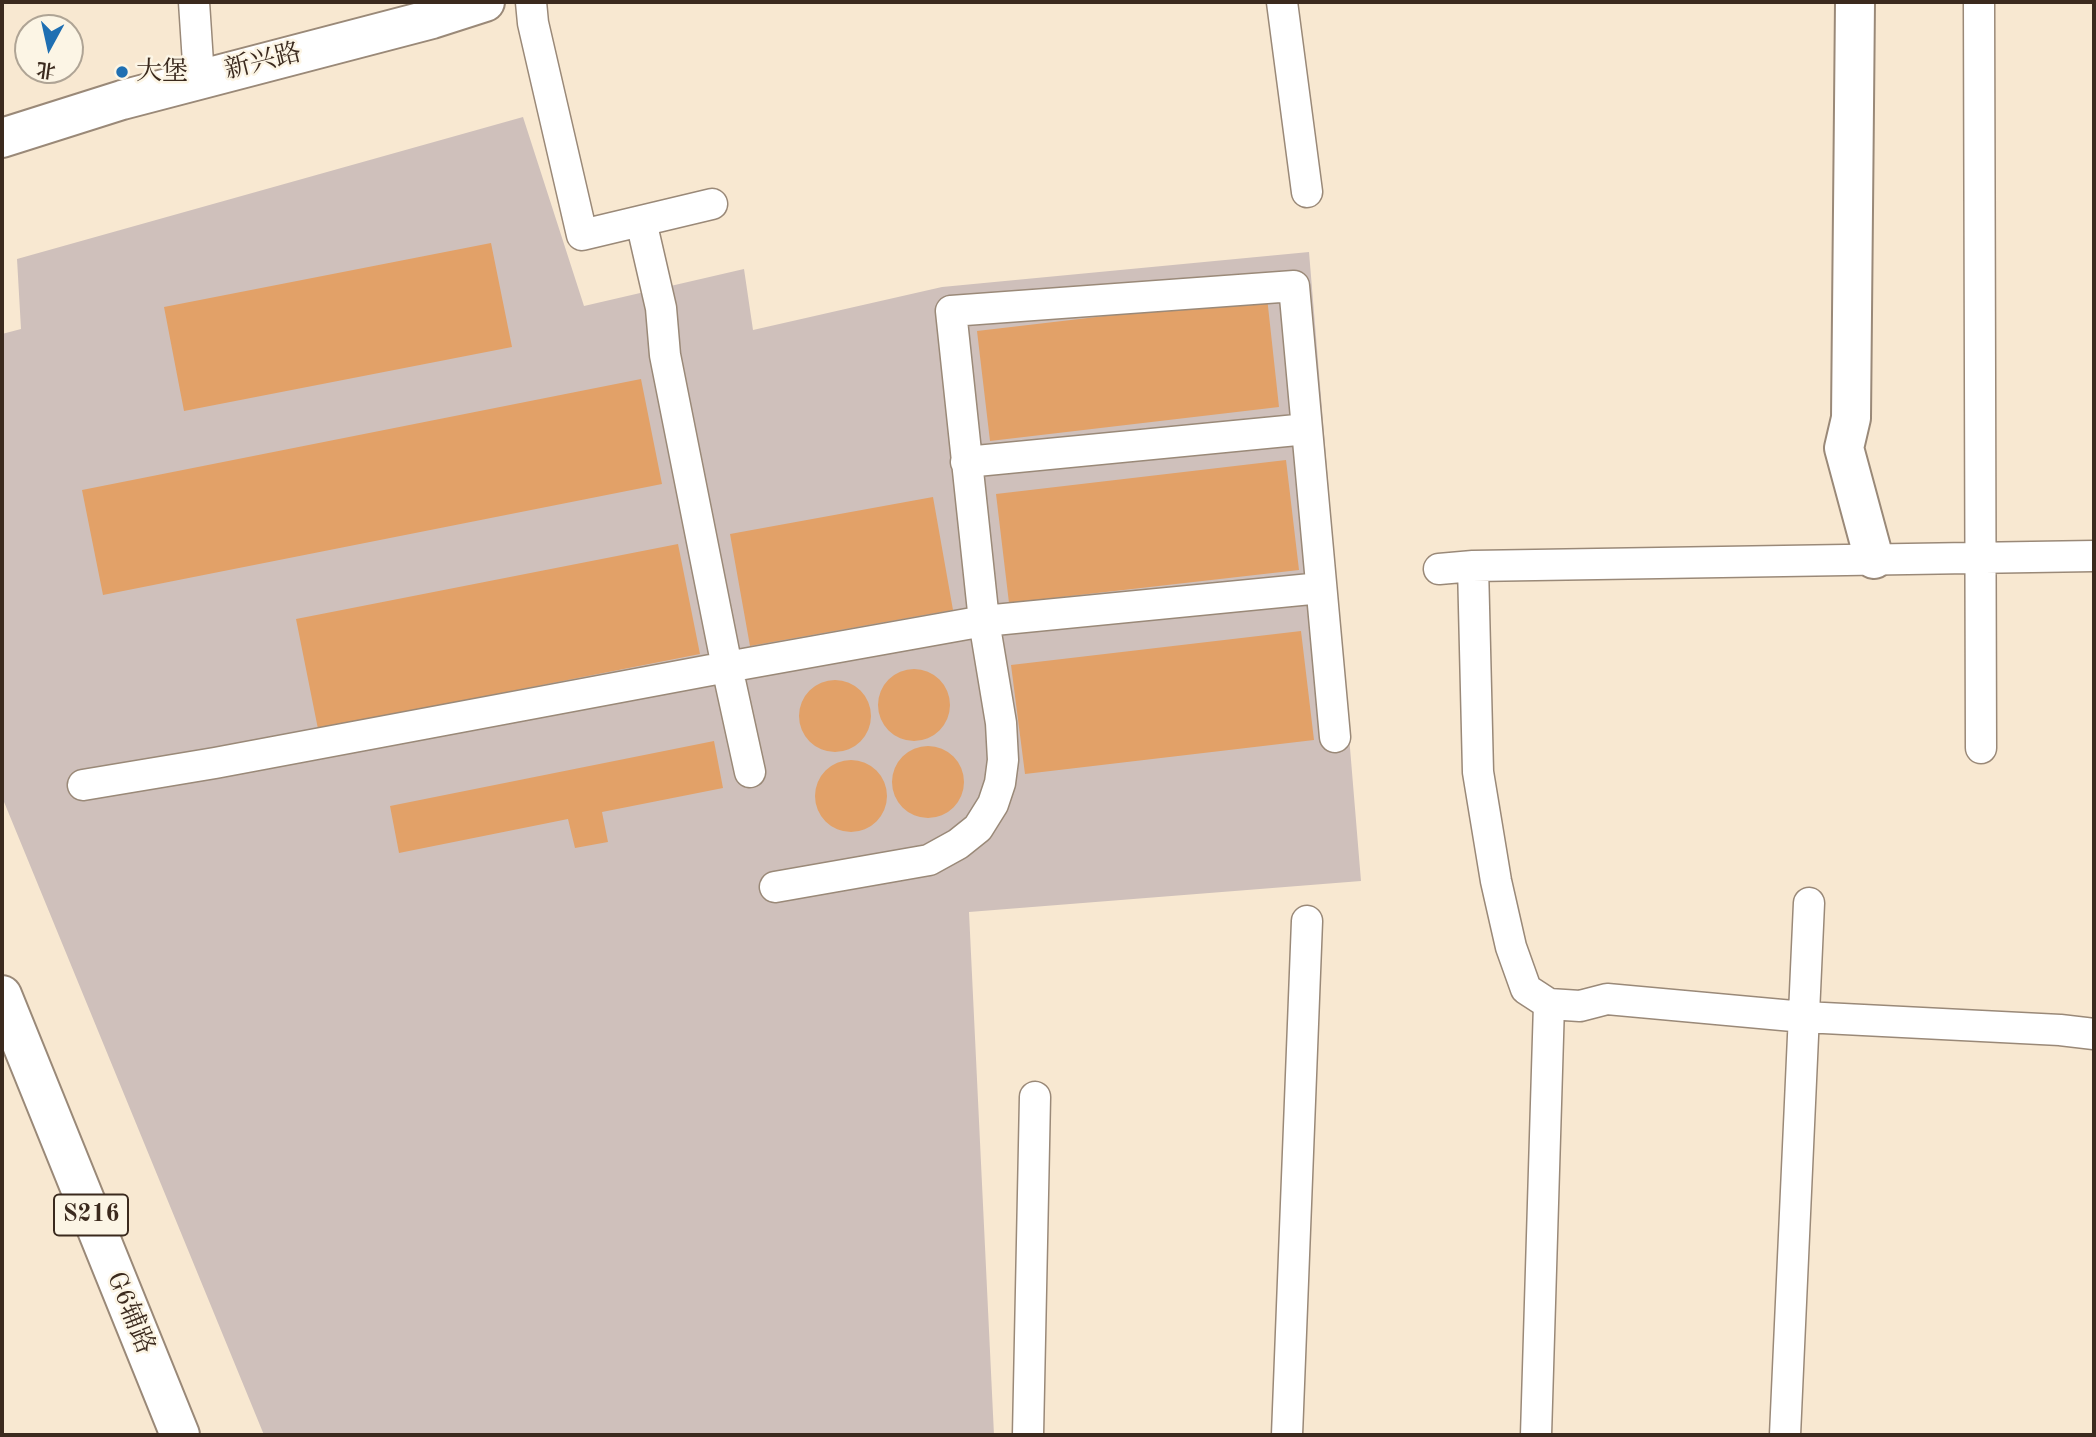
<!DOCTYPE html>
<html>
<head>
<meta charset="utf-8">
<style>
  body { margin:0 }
  #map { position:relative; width:2096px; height:1437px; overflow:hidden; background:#f8e8d1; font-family:"Old Standard TT","Noto Serif SC",serif }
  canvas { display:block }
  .frame { position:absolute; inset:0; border:4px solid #3b2a1e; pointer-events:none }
  .north { position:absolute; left:14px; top:14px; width:70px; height:70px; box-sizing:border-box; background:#fcf5e5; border:2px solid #afa495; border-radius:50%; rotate:188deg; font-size:19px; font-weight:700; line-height:28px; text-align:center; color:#3b2a1e }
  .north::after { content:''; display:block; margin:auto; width:24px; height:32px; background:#1f6fb2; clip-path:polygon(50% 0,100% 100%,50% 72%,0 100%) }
</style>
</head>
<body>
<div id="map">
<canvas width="2096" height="1437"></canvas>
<div class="frame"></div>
<div class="north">北</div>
</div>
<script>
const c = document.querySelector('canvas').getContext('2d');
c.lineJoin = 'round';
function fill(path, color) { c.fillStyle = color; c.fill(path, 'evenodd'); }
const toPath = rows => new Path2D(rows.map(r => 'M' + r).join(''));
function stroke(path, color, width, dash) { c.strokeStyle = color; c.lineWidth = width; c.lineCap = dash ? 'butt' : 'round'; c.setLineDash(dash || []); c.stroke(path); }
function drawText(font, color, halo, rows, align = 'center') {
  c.font = font + ' "Old Standard TT","Noto Serif SC",serif'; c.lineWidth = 5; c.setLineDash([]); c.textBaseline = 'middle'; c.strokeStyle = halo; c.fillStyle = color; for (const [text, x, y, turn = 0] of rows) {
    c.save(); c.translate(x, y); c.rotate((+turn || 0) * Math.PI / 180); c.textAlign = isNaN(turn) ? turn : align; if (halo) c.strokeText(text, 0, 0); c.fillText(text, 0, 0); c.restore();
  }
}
fill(toPath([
  [523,117,584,306,744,269,753,330,942,287,1309,252,1361,881,969,912,994,1435,264,1435,2,797,2,334,21,329,17,259]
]), '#cfc0bb');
fill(toPath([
  [491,243,512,347,184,411,164,307],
  [1267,297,1279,407,990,441,977,331],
  [641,379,662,484,103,595,82,490],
  [1286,460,1299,570,1009,603,996,494],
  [933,497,953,610,750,646,730,534],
  [678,544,700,654,318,729,296,619],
  [1301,631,1314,740,1025,774,1011,665],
  '878 705a36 36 0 1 1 72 0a36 36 0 1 1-72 0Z',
  '799 716a36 36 0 1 1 72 0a36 36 0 1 1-72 0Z',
  [714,741,723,788,602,812,608,842,575,848,568,819,399,853,390,806],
  '892 782a36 36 0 1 1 72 0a36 36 0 1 1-72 0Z',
  '815 796a36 36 0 1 1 72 0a36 36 0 1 1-72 0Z'
]), '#e2a168');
const street = toPath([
  [194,2,199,78],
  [531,2,533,23,582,235,712,204],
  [1282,2,1307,192],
  [1979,2,1981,748],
  [641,221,661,308,665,355,727,667,750,772],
  [966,462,1307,429],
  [1473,566,1478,772,1496,881,1511,947,1526,989,1549,1004,1536,1435],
  [1439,569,1473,566,2094,556],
  [83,785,215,763,727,667,984,621,1321,588],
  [775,887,929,860,958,844,978,828,993,804,1000,783,1003,760,1001,723,984,621,951,311,1294,286,1335,737],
  [1549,1004,1580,1006,1607,999,1804,1017,2060,1030,2094,1034],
  [1028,1435,1035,1097],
  [1287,1435,1307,921],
  [1785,1435,1809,903]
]);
const secondary = toPath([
  [1855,2,1851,418,1844,448,1874,559],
  [2,138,122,100,432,19,485,2]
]);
const primary = toPath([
  [2,995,180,1435]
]);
stroke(street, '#9a8978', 33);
stroke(secondary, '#9a8978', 42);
stroke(primary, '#9a8978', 42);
stroke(street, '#fff', 30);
stroke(secondary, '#fff', 38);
stroke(primary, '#fff', 38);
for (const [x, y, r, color] of [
  [122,72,7,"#1f6fb2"]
]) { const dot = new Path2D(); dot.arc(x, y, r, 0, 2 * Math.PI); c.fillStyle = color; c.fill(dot); stroke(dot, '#fcf5e5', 2.5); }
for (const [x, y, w] of [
  [91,1215,74]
]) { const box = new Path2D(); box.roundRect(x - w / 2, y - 20.5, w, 41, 5); c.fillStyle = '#fcf5e5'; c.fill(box); stroke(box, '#3b2a1e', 2); }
drawText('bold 24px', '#3b2a1e', null, [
  ["S216",91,1215]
]);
drawText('26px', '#3b2a1e', '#fcf5e5', [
  ["新兴路",263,62,-14],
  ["G6辅路",130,1313,68]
]);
drawText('26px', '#3b2a1e', '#fcf5e5', [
  ["大堡",136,72]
], 'left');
</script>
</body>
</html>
